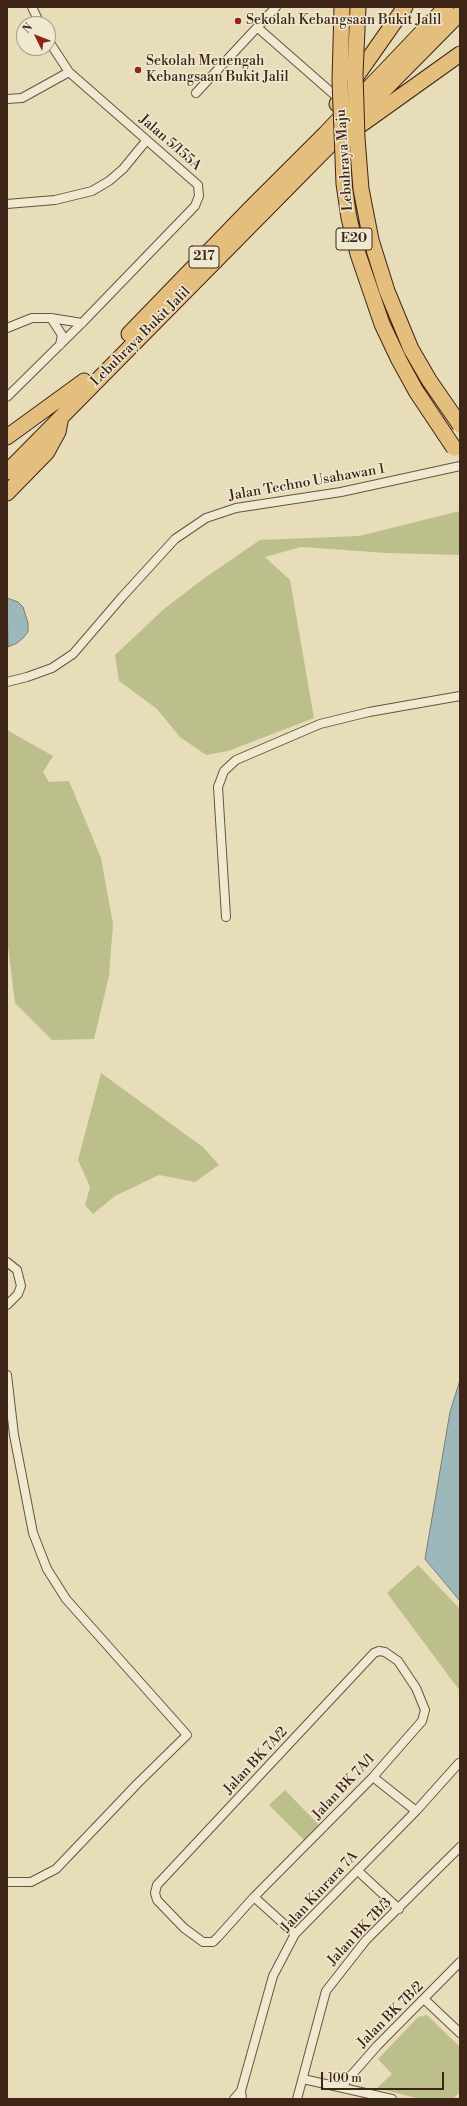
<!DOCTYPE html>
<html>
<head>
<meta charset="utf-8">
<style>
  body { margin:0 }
  #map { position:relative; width:467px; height:2106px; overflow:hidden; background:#e8ddb9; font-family:"Libre Bodoni",serif }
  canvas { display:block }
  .frame { position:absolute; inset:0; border:8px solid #3f2418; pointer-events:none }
  .north { position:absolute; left:16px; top:16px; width:40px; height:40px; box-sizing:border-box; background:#f0e9d2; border:1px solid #a99a88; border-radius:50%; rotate:313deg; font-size:11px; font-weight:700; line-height:16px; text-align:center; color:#3f2418 }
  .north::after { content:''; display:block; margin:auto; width:14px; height:18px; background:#8f2418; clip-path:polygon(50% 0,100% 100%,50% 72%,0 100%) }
  .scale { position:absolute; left:321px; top:2072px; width:123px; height:18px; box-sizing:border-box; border:2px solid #3f2418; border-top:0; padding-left:5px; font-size:12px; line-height:14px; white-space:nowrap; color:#3f2418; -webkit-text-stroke:3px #f0e9d2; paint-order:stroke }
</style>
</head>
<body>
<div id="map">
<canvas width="467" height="2106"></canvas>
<div class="frame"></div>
<div class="north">N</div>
<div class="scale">100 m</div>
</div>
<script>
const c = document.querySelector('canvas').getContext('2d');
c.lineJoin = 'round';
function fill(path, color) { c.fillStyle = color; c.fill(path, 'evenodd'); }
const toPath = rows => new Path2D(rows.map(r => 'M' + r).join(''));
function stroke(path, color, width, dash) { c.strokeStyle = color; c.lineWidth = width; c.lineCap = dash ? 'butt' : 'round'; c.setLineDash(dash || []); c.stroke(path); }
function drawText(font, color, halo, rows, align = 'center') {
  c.font = font + ' "Libre Bodoni",serif'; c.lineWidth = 3; c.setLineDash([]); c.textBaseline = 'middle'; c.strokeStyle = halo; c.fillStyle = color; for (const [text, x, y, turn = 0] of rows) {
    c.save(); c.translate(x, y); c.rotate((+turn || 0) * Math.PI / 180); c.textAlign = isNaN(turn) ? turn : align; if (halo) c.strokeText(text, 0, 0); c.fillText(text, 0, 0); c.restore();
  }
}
fill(toPath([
  [460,511,460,555,387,553,301,547,265,557,290,580,314,718,228,751,206,755,180,737,157,709,119,681,115,655,164,609,203,579,260,540,359,536],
  [7,730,53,756,43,772,49,782,69,781,101,858,113,924,109,976,94,1039,52,1040,15,1003,7,938],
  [101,1073,203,1147,219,1165,195,1182,159,1175,115,1196,93,1214,85,1205,90,1187,78,1160],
  [418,1565,460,1609,460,1691,387,1593],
  [285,1790,321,1827,306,1842,269,1805],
  [427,2015,460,2047,460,2092,453,2099,420,2099,377,2088,392,2074,378,2059,418,2017]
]), '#bcbf8b');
const water = toPath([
  [7,598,18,602,23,607,28,623,28,632,23,638,17,643,8,647,7,598],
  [460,1380,460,1601,425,1559,450,1412,460,1380]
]);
fill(water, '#9db8bb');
stroke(water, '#777d7a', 1);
const street = toPath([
  [32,7,40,24],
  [258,28,339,99],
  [196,93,276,7],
  [7,99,22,98,69,72],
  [7,204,55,200,92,191,109,181,123,169,146,141],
  [51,318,62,335,60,345],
  [7,328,32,318,51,318,82,323],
  [7,397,82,323,195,206,199,196,198,185,69,72,48,40],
  [7,682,27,677,52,668,73,654,122,597,175,539,206,518,236,508,341,492,460,466],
  [226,917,218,787,224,771,236,760,320,724,369,712,460,696],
  [7,1262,17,1270,21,1286,18,1294,7,1305],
  [7,1375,14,1435,33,1533,47,1569,66,1599,187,1735,138,1783,56,1869,31,1882,7,1882],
  [379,1651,385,1652,398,1661,416,1688,425,1710,422,1721,373,1777,254,1897,218,1937,213,1942,203,1942,184,1928,157,1900,155,1893,157,1885,374,1653,379,1651],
  [373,1777,416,1811],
  [358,1871,399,1909],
  [254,1897,295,1934],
  [424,1999,460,2033],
  [303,2079,392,2099],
  [341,2087,377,2046,460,1962],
  [234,2099,241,2091],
  [242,2099,241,2091,273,1976,295,1934,416,1811,459,1763],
  [297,2099,326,1991,366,1940,460,1847]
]);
const highway = toPath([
  [337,104,405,7],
  [362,124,460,54],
  [129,334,249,210,325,134,446,7],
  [7,437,84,381],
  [7,472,460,13],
  [7,493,47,452,58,432,60,422]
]);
stroke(street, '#695240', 10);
stroke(highway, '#3f2418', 17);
stroke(street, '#f0e9d2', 8);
stroke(highway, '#e4be7c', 15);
const highwayBridge = toPath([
  [342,7,340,81,344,184,349,218,358,254,382,324,399,360,416,391,454,448],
  [358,7,355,74,357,138,361,189,371,240,387,291,411,349,429,380,460,425]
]);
stroke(highwayBridge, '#3f2418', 17, []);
stroke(highwayBridge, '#e4be7c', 15);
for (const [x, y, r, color] of [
  [238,21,4,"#8f2418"],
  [138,70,4,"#8f2418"]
]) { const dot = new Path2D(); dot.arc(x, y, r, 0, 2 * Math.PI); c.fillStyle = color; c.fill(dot); stroke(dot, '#f0e9d2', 1.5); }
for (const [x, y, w] of [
  [354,239,36],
  [204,257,30]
]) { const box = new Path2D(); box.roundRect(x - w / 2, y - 11, w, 22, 3); c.fillStyle = '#f0e9d2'; c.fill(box); stroke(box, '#3f2418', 1); }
drawText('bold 13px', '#3f2418', null, [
  ["E20",354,239],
  ["217",204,257]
]);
drawText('14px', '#3f2418', '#f0e9d2', [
  ["Sekolah Kebangsaan Bukit Jalil",246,21],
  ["Sekolah Menengah",146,62],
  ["Kebangsaan Bukit Jalil",146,78]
], 'left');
drawText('14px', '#3f2418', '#f0e9d2', [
  ["Jalan 5/155A",170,143,41],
  ["Lebuhraya Maju",345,160,-94],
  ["Lebuhraya Bukit Jalil",141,337,-45],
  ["Jalan Techno Usahawan 1",307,483,-10],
  ["Jalan BK 7A/2",256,1761,-47],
  ["Jalan BK 7A/1",344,1787,-47],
  ["Jalan Kinrara 7A",320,1892,-47],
  ["Jalan BK 7B/3",360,1932,-47],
  ["Jalan BK 7B/2",391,2015,-45]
]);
</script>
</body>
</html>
